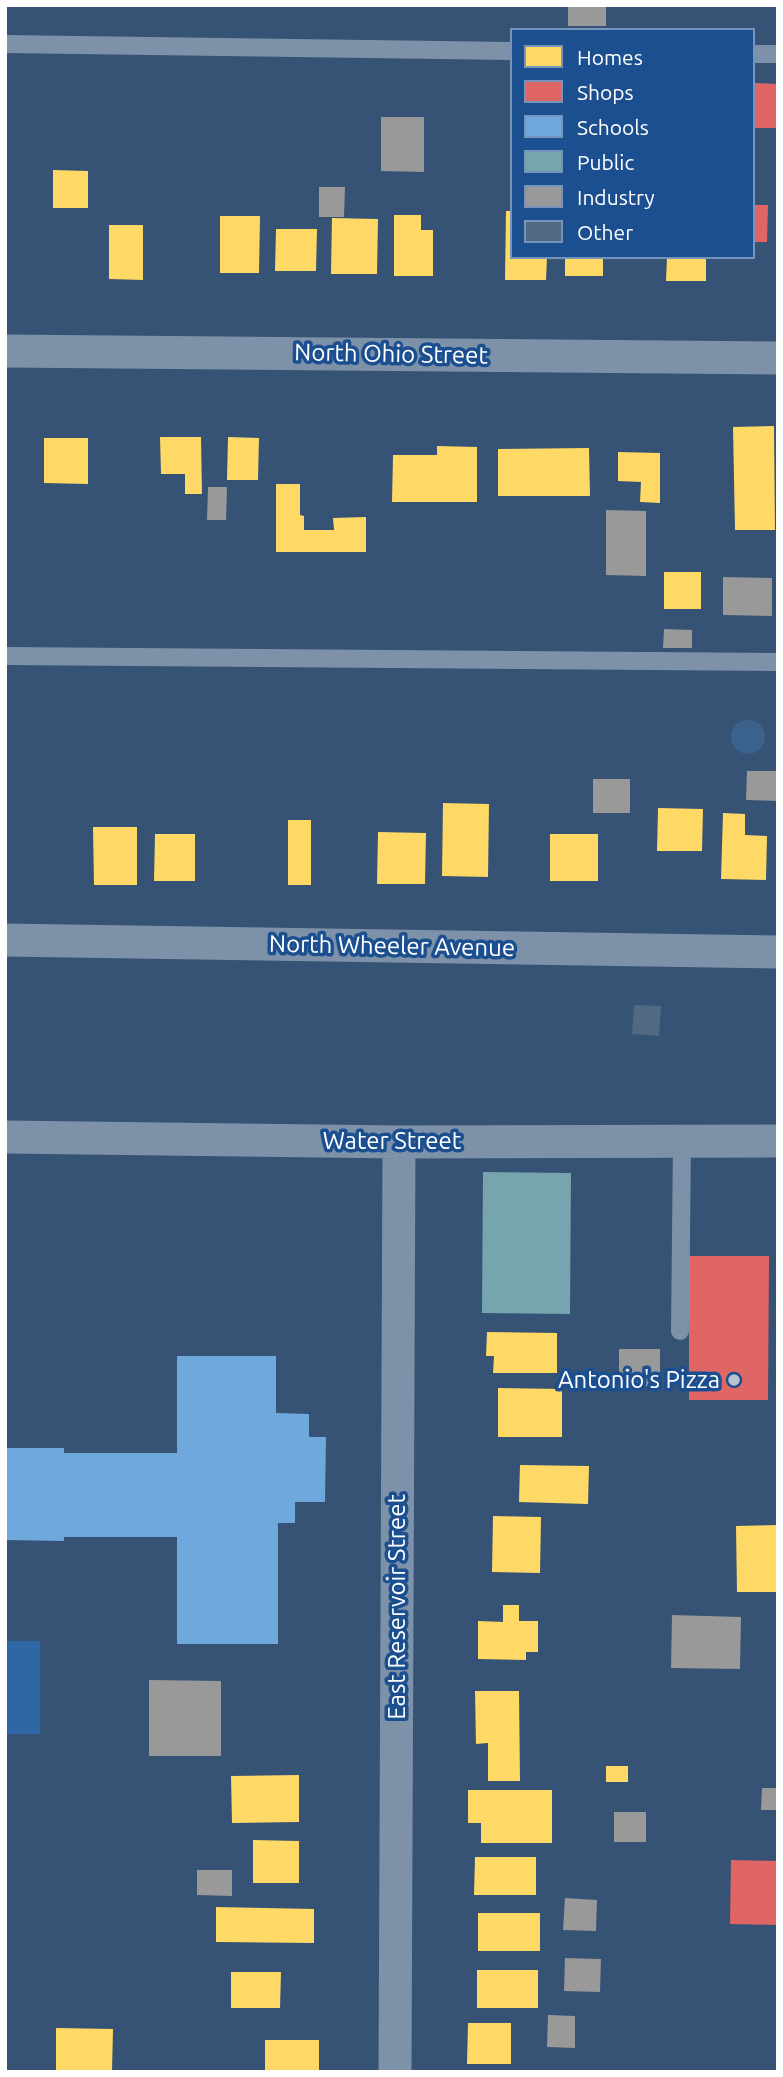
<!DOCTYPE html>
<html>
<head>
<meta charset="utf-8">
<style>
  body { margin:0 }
  #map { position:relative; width:783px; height:2077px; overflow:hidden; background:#365274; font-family:Ubuntu,sans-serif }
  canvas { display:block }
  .frame { position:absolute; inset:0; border:7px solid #fff; pointer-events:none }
  .legend { position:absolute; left:510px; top:28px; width:245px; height:231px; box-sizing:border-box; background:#1b4f8f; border:2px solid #7695bc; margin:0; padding:9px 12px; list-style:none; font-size:21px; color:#fff }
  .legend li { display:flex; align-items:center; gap:14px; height:35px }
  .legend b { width:35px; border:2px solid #7695bc }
</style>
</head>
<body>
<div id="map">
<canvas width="783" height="2077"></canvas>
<div class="frame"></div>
<ul class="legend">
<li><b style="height:19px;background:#ffd966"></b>Homes</li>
<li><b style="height:19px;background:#e06666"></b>Shops</li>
<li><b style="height:19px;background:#6fa8dc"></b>Schools</li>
<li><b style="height:19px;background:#76a5af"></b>Public</li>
<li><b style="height:19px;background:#999"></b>Industry</li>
<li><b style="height:19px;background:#526984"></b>Other</li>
</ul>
</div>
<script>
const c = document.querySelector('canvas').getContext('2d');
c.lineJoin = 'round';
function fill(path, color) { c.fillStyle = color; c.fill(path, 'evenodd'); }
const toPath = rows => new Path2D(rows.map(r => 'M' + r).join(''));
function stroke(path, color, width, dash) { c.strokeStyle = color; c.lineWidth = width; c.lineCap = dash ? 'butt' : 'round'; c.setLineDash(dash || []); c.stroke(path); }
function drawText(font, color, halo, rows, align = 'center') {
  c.font = font + ' Ubuntu,sans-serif'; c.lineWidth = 7; c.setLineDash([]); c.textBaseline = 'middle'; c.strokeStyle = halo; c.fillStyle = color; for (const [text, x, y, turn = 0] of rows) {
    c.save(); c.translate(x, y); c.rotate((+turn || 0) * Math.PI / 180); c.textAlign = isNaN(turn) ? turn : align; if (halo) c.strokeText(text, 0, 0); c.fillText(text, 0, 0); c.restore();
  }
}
fill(toPath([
  [5,1641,40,1641,40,1734,5,1734]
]), '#2f66a5');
fill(toPath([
  '731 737a17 17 0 1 1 34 0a17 17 0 1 1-34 0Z'
]), '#3b618d');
fill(toPath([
  [53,170,88,171,88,208,53,208],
  [506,211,512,211,512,257,547,257,546,280,505,280],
  [394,215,421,215,421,230,433,230,433,276,394,276],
  [220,216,260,216,259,273,220,273],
  [332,218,378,219,377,274,331,274],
  [109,225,143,225,143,280,109,279],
  [276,229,317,229,316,271,275,271],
  [565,257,603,257,603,276,565,276],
  [667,257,706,257,706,281,666,281],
  [774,426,775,530,735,530,733,427],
  [160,437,201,437,202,494,185,494,185,474,161,474],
  [228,437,259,438,258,480,227,480],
  [44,438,88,438,88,484,44,483],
  [437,446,477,447,477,502,392,502,393,455,437,455],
  [589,448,590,496,498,496,498,449],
  [618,452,660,453,660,503,640,502,641,482,618,481],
  [276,484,300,484,300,515,304,516,304,530,334,530,333,518,366,517,366,552,276,552],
  [664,572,701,572,701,609,664,609],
  [443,803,489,804,488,877,442,876],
  [658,808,703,809,702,851,657,851],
  [723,813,745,814,745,835,767,836,766,880,721,879],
  [288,820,311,820,311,885,288,885],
  [93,827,137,827,137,885,94,885],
  [378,832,426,833,425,884,377,884],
  [155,834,195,834,195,881,154,881],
  [550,834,598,834,598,881,550,881],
  [487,1332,557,1333,557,1373,493,1373,494,1356,486,1356],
  [498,1388,562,1389,562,1437,498,1437],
  [520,1465,589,1466,588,1504,519,1502],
  [493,1516,541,1517,540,1573,492,1572],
  [778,1525,778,1592,737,1592,736,1526],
  [503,1605,519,1605,519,1621,538,1621,538,1652,526,1652,526,1660,478,1659,478,1621,503,1622],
  [475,1691,519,1691,520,1781,488,1781,488,1743,476,1744],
  [606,1766,628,1766,628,1782,606,1782],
  [299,1775,299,1822,232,1823,231,1776],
  [468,1790,552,1790,552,1843,481,1843,481,1823,468,1823],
  [253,1840,299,1841,299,1883,253,1883],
  [475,1857,536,1857,536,1895,474,1895],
  [216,1907,314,1909,314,1943,216,1942],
  [478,1913,540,1913,540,1951,478,1951],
  [477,1970,538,1970,538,2008,477,2008],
  [231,1972,281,1972,280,2008,231,2008],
  [468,2023,511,2023,511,2064,467,2064],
  [56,2028,113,2029,112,2072,56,2072],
  [265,2040,319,2040,319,2072,265,2072]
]), '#ffd966');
fill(toPath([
  [753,83,778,84,778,128,753,128],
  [753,205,768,205,767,242,753,242],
  [689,1256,769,1256,768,1400,689,1400],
  [731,1860,778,1861,778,1925,730,1924]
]), '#e06666');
fill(toPath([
  [177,1356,276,1356,276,1413,309,1414,309,1437,326,1437,325,1502,295,1502,295,1523,278,1523,278,1644,177,1644,177,1537,64,1537,64,1541,5,1540,5,1448,64,1448,64,1453,177,1453]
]), '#6fa8dc');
fill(toPath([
  [483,1172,571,1173,570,1314,482,1313]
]), '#76a5af');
fill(toPath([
  [568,5,606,5,606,26,568,26],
  [381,117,424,117,424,172,381,171],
  [319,187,345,187,344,217,319,217],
  [208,487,227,487,226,520,207,520],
  [606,510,646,511,646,576,606,575],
  [723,577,772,578,772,616,723,615],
  [664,629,692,630,692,648,663,648],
  [747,771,778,771,778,801,746,800],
  [593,779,630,779,630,813,593,813],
  [619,1349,660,1349,660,1386,619,1386],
  [672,1615,741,1617,740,1669,671,1668],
  [149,1680,221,1681,221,1756,149,1756],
  [762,1788,778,1788,778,1810,761,1810],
  [614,1812,646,1812,646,1842,614,1842],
  [197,1870,232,1870,232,1896,197,1895],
  [565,1898,597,1900,596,1931,563,1930],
  [565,1958,601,1959,600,1992,564,1991],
  [548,2015,575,2016,575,2048,547,2047]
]), '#999');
fill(toPath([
  [634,1005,661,1006,659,1036,632,1034]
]), '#526984');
stroke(toPath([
  [5,44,512,51],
  [753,54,778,54],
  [5,656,778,662],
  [680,1331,682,1140]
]), '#7d92a8', 18);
stroke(toPath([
  [5,351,778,358],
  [5,940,778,952],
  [5,1137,399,1142,778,1141],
  [395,2072,399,1142]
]), '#7d92a8', 33);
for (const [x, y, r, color] of [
  [734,1380,7,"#b9c2ce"]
]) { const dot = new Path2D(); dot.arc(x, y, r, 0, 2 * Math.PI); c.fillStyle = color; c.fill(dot); stroke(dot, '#1b4f8f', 2.5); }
drawText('24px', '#fff', '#1b4f8f', [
  ["North Ohio Street",391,354,1],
  ["North Wheeler Avenue",392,946,1],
  ["Water Street",392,1141],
  ["East Reservoir Street",397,1607,-90]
]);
drawText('24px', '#fff', '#1b4f8f', [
  ["Antonio's Pizza",720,1380]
], 'right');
</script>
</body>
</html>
